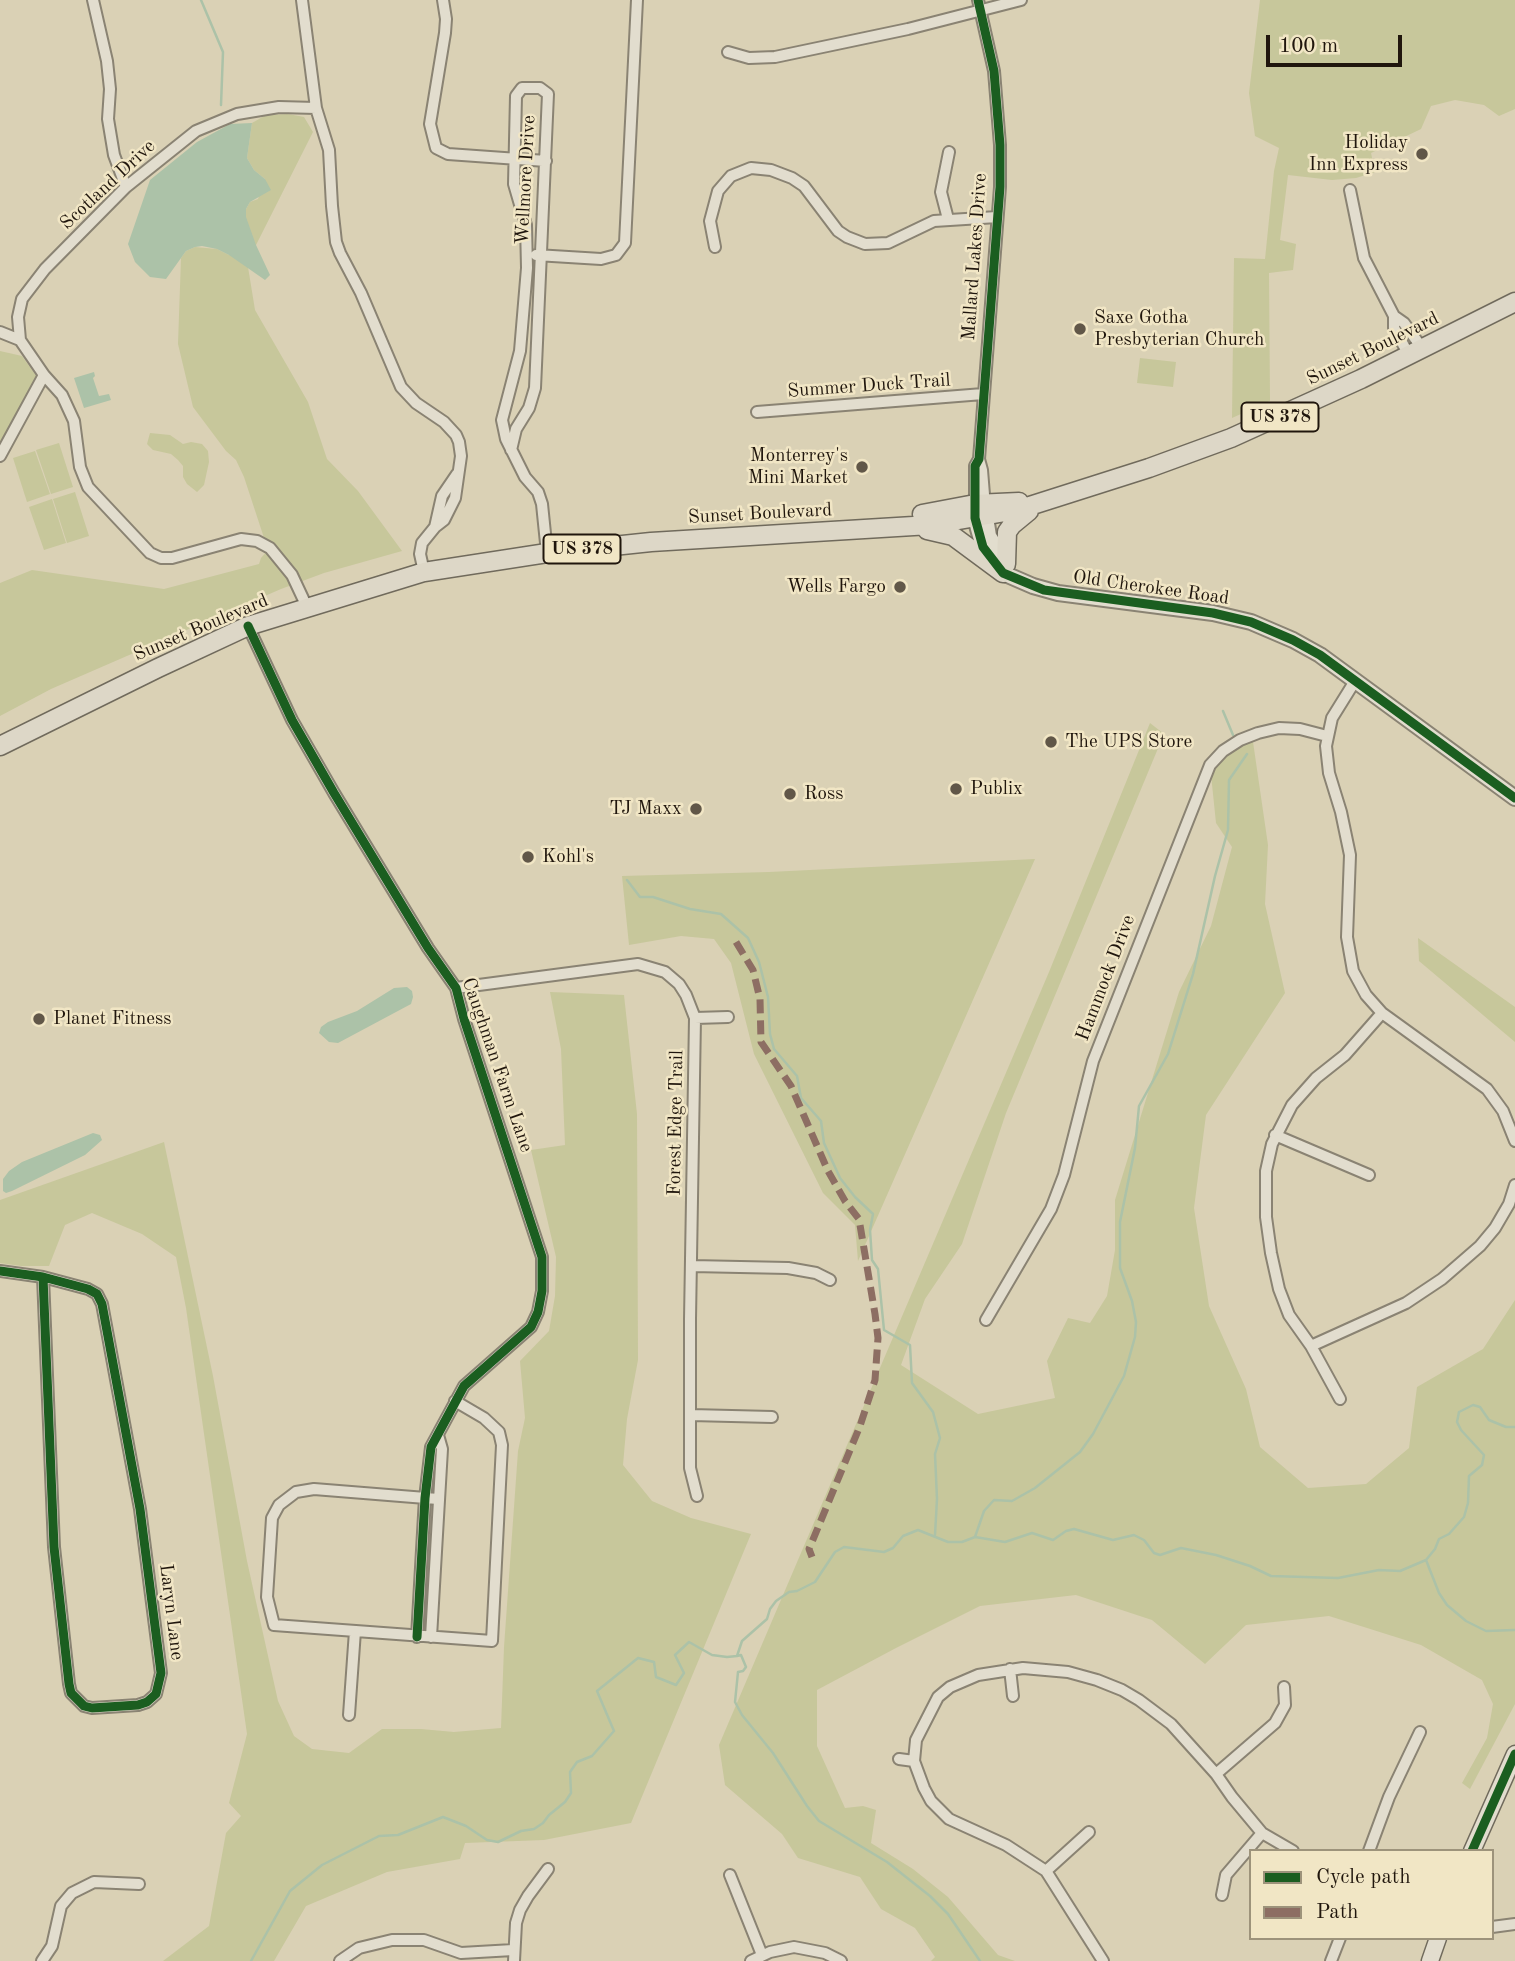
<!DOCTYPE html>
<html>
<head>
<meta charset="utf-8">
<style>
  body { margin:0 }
  #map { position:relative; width:1515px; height:1961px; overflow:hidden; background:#dad1b5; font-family:"Old Standard TT",serif }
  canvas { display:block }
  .legend { position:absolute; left:1249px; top:1849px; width:245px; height:91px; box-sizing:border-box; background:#f1e6c5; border:2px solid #9d937b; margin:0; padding:9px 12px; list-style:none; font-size:21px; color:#20160d }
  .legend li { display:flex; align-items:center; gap:14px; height:35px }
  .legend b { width:35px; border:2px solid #9d937b }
  .scale { position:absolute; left:1266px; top:35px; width:136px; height:32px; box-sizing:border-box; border:4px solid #20160d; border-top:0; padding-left:9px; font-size:21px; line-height:24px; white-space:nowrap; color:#20160d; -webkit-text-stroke:5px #f1e6c5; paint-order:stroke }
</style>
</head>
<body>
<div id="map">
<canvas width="1515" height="1961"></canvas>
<ul class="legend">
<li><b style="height:9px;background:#1b5e20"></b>Cycle path</li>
<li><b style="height:9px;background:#8d6e63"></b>Path</li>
</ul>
<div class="scale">100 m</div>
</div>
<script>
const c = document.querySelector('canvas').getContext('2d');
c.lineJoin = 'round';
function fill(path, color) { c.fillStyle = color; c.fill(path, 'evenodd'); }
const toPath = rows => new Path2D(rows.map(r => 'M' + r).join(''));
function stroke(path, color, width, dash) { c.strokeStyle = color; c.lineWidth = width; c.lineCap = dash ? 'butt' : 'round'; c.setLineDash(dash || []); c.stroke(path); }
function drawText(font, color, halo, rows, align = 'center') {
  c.font = font + ' "Old Standard TT",serif'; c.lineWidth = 5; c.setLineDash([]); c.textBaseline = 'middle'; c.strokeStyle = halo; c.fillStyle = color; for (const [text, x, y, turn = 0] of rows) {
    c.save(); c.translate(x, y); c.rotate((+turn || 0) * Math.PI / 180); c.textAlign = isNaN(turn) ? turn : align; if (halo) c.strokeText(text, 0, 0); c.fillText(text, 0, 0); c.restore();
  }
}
fill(toPath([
  [1260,0,1515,0,1515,109,1499,116,1484,105,1455,100,1431,106,1421,129,1371,153,1375,172,1356,178,1332,180,1288,175,1280,240,1296,244,1293,270,1269,273,1270,401,1232,418,1234,258,1265,259,1274,171,1279,148,1255,136,1249,93],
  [288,114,304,117,313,132,256,245,248,267,255,310,308,402,327,459,358,491,402,551,324,573,281,589,51,689,0,716,0,583,32,570,164,589,259,564,261,558,268,550,244,477,236,460,226,451,193,407,178,344,181,258,186,251,195,247,217,249,229,255,246,217,246,209,250,202,258,199,265,179,254,170,247,158,252,123,266,115],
  [0,351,22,356,37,377,0,446],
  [1140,358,1176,362,1173,387,1137,383],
  [150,433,170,435,183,444,191,442,202,444,208,451,209,462,204,485,197,492,187,484,183,477,183,466,178,460,171,454,153,450,147,444],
  [59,443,73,487,51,494,36,450],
  [35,451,50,494,27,502,13,458],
  [75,492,89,536,67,543,53,499],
  [52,499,66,543,44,550,29,507],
  [1150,723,1164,734,1006,1113,962,1244,925,1299,901,1365,978,1414,1055,1398,1047,1361,1068,1318,1090,1323,1107,1296,1115,1250,1115,1200,1179,992,1211,926,1232,847,1216,823,1210,765,1252,735,1268,845,1265,904,1285,993,1206,1115,1194,1208,1209,1306,1246,1389,1260,1447,1308,1488,1366,1484,1409,1448,1417,1387,1483,1349,1515,1300,1515,1704,1470,1789,1462,1783,1487,1738,1493,1704,1482,1680,1421,1645,1329,1616,1246,1625,1205,1664,1152,1620,1076,1595,980,1606,896,1648,817,1690,817,1746,845,1808,863,1806,876,1810,871,1843,913,1869,948,1897,998,1955,1015,1961,931,1961,935,1957,915,1928,881,1909,860,1877,798,1858,782,1834,725,1785,719,1745,1049,972],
  [1035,859,858,1261,855,1225,823,1193,754,1054,731,963,714,939,681,936,629,945,622,876,769,872],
  [1418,938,1515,1007,1515,1042,1419,961],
  [550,992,624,995,637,1114,638,1360,627,1419,623,1465,652,1501,691,1518,751,1534,631,1823,544,1840,465,1843,460,1859,387,1872,306,1906,274,1961,163,1961,209,1926,226,1833,241,1816,229,1803,247,1734,186,1308,176,1257,142,1234,92,1213,65,1225,49,1266,21,1266,0,1263,0,1200,164,1142,213,1376,247,1561,278,1701,294,1736,312,1749,349,1753,382,1729,421,1729,454,1732,501,1728,504,1647,518,1451,525,1418,520,1361,549,1331,555,1296,556,1257,531,1150,565,1145,561,1049]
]), '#c7c79b');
fill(toPath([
  [252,123,247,158,254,170,265,179,271,190,250,202,246,209,246,217,256,245,270,275,265,280,229,255,217,249,202,246,195,247,186,251,166,279,150,277,135,262,128,244,150,180,197,142,230,124],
  [94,372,95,376,93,378,99,396,109,394,111,400,84,408,74,378],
  [407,987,412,991,413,997,411,1004,338,1043,329,1042,319,1033,321,1027,328,1022,357,1011,394,988],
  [93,1133,100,1135,102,1140,85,1155,12,1191,6,1193,3,1191,3,1179,9,1171,22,1162]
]), '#acc2a8');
stroke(toPath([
  [201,0,223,52,221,105],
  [1223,711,1233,735],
  [627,880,640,897,653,897,690,909,721,914,748,938,759,962,768,997,770,1034,774,1049,797,1076,801,1098,821,1121,824,1143,840,1178,855,1197,873,1214,870,1230,872,1260,878,1269,884,1330,910,1345,912,1383,933,1412,940,1438,935,1454,937,1499,935,1535],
  [975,1537,984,1511,994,1500,1012,1501,1035,1488,1080,1452,1093,1434,1124,1376,1135,1337,1136,1322,1132,1301,1120,1268,1120,1222,1135,1148,1139,1106,1168,1054,1193,974,1215,876,1228,830,1229,780,1247,754],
  [1426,1560,1439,1593,1447,1605,1466,1621,1486,1631,1515,1630],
  [737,1656,742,1641,767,1619,770,1609,776,1601,789,1592,797,1591,815,1582,835,1552,844,1547,884,1552,893,1548,903,1536,918,1530,948,1542,962,1542,975,1537,1005,1542,1032,1533,1053,1540,1066,1531,1074,1529,1113,1540,1134,1535,1144,1540,1154,1553,1160,1555,1181,1548,1216,1555,1250,1566,1271,1576,1338,1578,1379,1570,1400,1571,1426,1560,1435,1549,1439,1539,1449,1534,1464,1517,1468,1503,1469,1476,1482,1465,1484,1455,1461,1430,1457,1422,1459,1412,1473,1405,1480,1407,1489,1420,1506,1427,1515,1427],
  [737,1656,741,1655,746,1667,743,1671,738,1672,735,1702,742,1715,773,1753,807,1806,819,1821,887,1862,930,1896,948,1914,980,1961],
  [251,1961,290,1891,322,1865,379,1836,398,1835,443,1817,466,1826,487,1840,498,1842,521,1831,534,1829,543,1823,549,1815,565,1802,571,1793,570,1772,577,1762,592,1756,614,1731,597,1691,638,1658,654,1662,656,1677,676,1685,684,1673,675,1655,689,1642,712,1655,727,1657,737,1656]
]), '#acc2a8', 2.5);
const minor = toPath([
  [93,0,107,61,110,89,108,119,114,155,126,187],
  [302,0,316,108,329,150,332,206,336,242,340,253,361,293,401,387,416,403,444,422,456,435,459,442,461,456,455,498,444,520,435,527,422,543,420,554,424,572],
  [443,0,446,19,445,33,430,124,436,148,448,154,546,161],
  [728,52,749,58,775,57,908,29,1021,0],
  [1350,190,1364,258,1394,316,1394,328,1409,355],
  [948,219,941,192,949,152],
  [715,247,710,221,718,191,731,176,751,168,771,170,792,178,804,186,838,231,847,237,865,244,888,243,934,221,997,217],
  [536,255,601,259,616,255,625,243,637,0],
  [1394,316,1404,323,1422,348],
  [0,332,20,340],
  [757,412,983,394],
  [511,450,516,429,529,408,535,388,548,94,540,88,522,88,516,96,514,184,526,225,527,268,520,351,502,420,506,439,525,477,538,492,542,504,547,553],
  [0,456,44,375],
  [979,459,982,470,985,507],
  [975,508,975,466,979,459,1000,187,1000,145,994,71,978,0],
  [435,527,442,496,457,474],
  [307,607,292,575,270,548,257,541,241,539,172,558,161,558,150,553,88,487,80,467,74,421,62,395,44,375,20,340,18,317,22,299,45,269,126,187,196,131,237,114,279,107,316,108],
  [248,626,292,720,334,793,428,948,456,988,464,1019,542,1257,542,1291,538,1312,531,1327,464,1386,431,1447,425,1498,417,1637],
  [1355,681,1332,718,1326,746,1329,773,1341,812,1350,855,1347,937,1353,971,1366,995,1382,1013,1487,1089,1503,1111,1515,1141],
  [456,988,638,964,665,972,679,984,686,995,695,1018,690,1319,690,1468,697,1496],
  [695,1018,728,1017],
  [1275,1135,1369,1175],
  [692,1266,788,1268,816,1273,830,1280],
  [0,1271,43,1277,88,1289,97,1294,102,1304,140,1509,161,1673,156,1694,147,1702,138,1705,92,1708,84,1706,71,1693,69,1684,54,1547,43,1277],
  [986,1320,1051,1209,1064,1175,1093,1061,1210,765,1223,751,1240,740,1258,733,1279,728,1300,729,1327,736],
  [1311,1346,1406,1303,1442,1279,1480,1246,1495,1228,1509,1204,1515,1185],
  [1340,1399,1311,1346,1289,1315,1279,1289,1271,1253,1266,1217,1266,1171,1272,1144,1292,1105,1316,1078,1345,1055,1382,1013],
  [691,1415,772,1417],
  [438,1499,314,1489,296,1492,279,1505,272,1518,267,1597,274,1625,492,1641,502,1445,499,1432,484,1418,455,1401],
  [431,1637,442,1449,438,1435],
  [1010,1669,1013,1696],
  [349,1715,355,1631],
  [899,1759,914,1761],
  [1216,1774,1275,1723,1285,1705,1284,1687],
  [1369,1851,1389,1797,1420,1732],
  [1046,1871,1089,1832],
  [730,1875,762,1955],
  [1222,1895,1226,1875,1262,1833],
  [1492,1927,1515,1924],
  [42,1961,52,1946,61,1906,72,1893,94,1882,139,1884],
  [340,1961,359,1948,392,1940,424,1940,461,1953,513,1950],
  [514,1961,516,1923,520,1910,528,1896,548,1869],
  [751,1961,770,1952,794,1947,825,1953,841,1961],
  [1103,1961,1046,1871,1006,1845,949,1819,931,1801,924,1788,914,1761,916,1740,938,1697,950,1687,978,1675,1023,1668,1068,1672,1097,1680,1122,1690,1139,1700,1171,1724,1216,1774,1232,1797,1262,1833,1293,1851],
  [1331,1961,1340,1938]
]);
const tertiary = toPath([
  [986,517,989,536,1007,565],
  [975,518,983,547,1003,573,1033,586,1058,593,1213,613,1251,622,1293,640,1320,655,1515,798]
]);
const secondary = toPath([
  [1472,1851,1515,1754],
  [1430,1961,1438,1938]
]);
const primary = toPath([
  [922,514,975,504,1019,502],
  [927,530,953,536,1003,573],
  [1006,564,1007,532,1012,525,1029,511],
  [0,746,158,668,248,626,424,572,547,553,651,542,930,525,1017,510,1149,468,1231,438,1361,379,1515,302]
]);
stroke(minor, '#8a8373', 14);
stroke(tertiary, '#8a8373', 18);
stroke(secondary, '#706a5c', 19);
stroke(primary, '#706a5c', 21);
stroke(minor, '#e2ddce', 10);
stroke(tertiary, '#e2ddce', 14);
stroke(secondary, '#e2ddce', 16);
stroke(primary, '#ddd7c7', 18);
stroke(toPath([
  [736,942,753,970,760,999,761,1042,791,1086,828,1171,845,1201,859,1219,875,1314,878,1338,875,1380,860,1426,812,1542,809,1549,812,1557]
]), '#8d6e63', 7, [14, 7]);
stroke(toPath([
  [978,0,994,71,1000,145,1000,187,979,459,975,466,975,518,983,547,1003,573,1044,590,1213,613,1251,622,1293,640,1320,655,1515,798],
  [248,626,292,720,334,793,428,948,456,988,464,1019,542,1257,542,1291,538,1312,531,1327,464,1386,431,1447,425,1498,417,1637],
  [0,1271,43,1277,88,1289,97,1294,102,1304,140,1509,161,1673,156,1694,147,1702,138,1705,92,1708,84,1706,71,1693,69,1684,54,1547,43,1277],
  [1472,1851,1515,1754]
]), '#1b5e20', 9);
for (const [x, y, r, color] of [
  [1422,154,7,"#615748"],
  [1080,329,7,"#615748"],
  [862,467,7,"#615748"],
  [900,587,7,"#615748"],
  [1051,742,7,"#615748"],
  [956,789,7,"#615748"],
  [790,794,7,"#615748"],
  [696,809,7,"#615748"],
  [528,857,7,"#615748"],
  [39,1019,7,"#615748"]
]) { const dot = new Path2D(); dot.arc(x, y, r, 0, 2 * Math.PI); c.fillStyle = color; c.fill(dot); stroke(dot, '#f1e6c5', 2.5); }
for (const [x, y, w] of [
  [1280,417,77],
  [582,549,77]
]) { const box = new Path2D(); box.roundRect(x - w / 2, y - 14.5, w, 29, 5); c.fillStyle = '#f1e6c5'; c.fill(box); stroke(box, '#20160d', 2); }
drawText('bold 18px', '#20160d', null, [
  ["US 378",1280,417],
  ["US 378",582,549]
]);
drawText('19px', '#20160d', '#f1e6c5', [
  ["Holiday",1408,143,"right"],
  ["Inn Express",1408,165,"right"],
  ["Saxe Gotha",1094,318],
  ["Presbyterian Church",1094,340],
  ["Monterrey's",848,456,"right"],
  ["Mini Market",848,478,"right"],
  ["Wells Fargo",886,587,"right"],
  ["The UPS Store",1065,742],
  ["Publix",970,789],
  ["Ross",804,794],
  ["TJ Maxx",682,809,"right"],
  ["Kohl's",542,857],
  ["Planet Fitness",53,1019]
], 'left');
drawText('19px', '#20160d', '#f1e6c5', [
  ["Wellmore Drive",526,180,-87],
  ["Scotland Drive",108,185,-43],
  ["Mallard Lakes Drive",975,257,-86],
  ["Sunset Boulevard",1373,349,-26],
  ["Summer Duck Trail",869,386,-4],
  ["Sunset Boulevard",760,514,-3],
  ["Old Cherokee Road",1151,588,8],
  ["Sunset Boulevard",201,628,-23],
  ["Hammock Drive",1106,978,-69],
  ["Caughman Farm Lane",497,1065,71],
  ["Forest Edge Trail",676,1123,-89],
  ["Laryn Lane",171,1612,83]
]);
</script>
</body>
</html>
